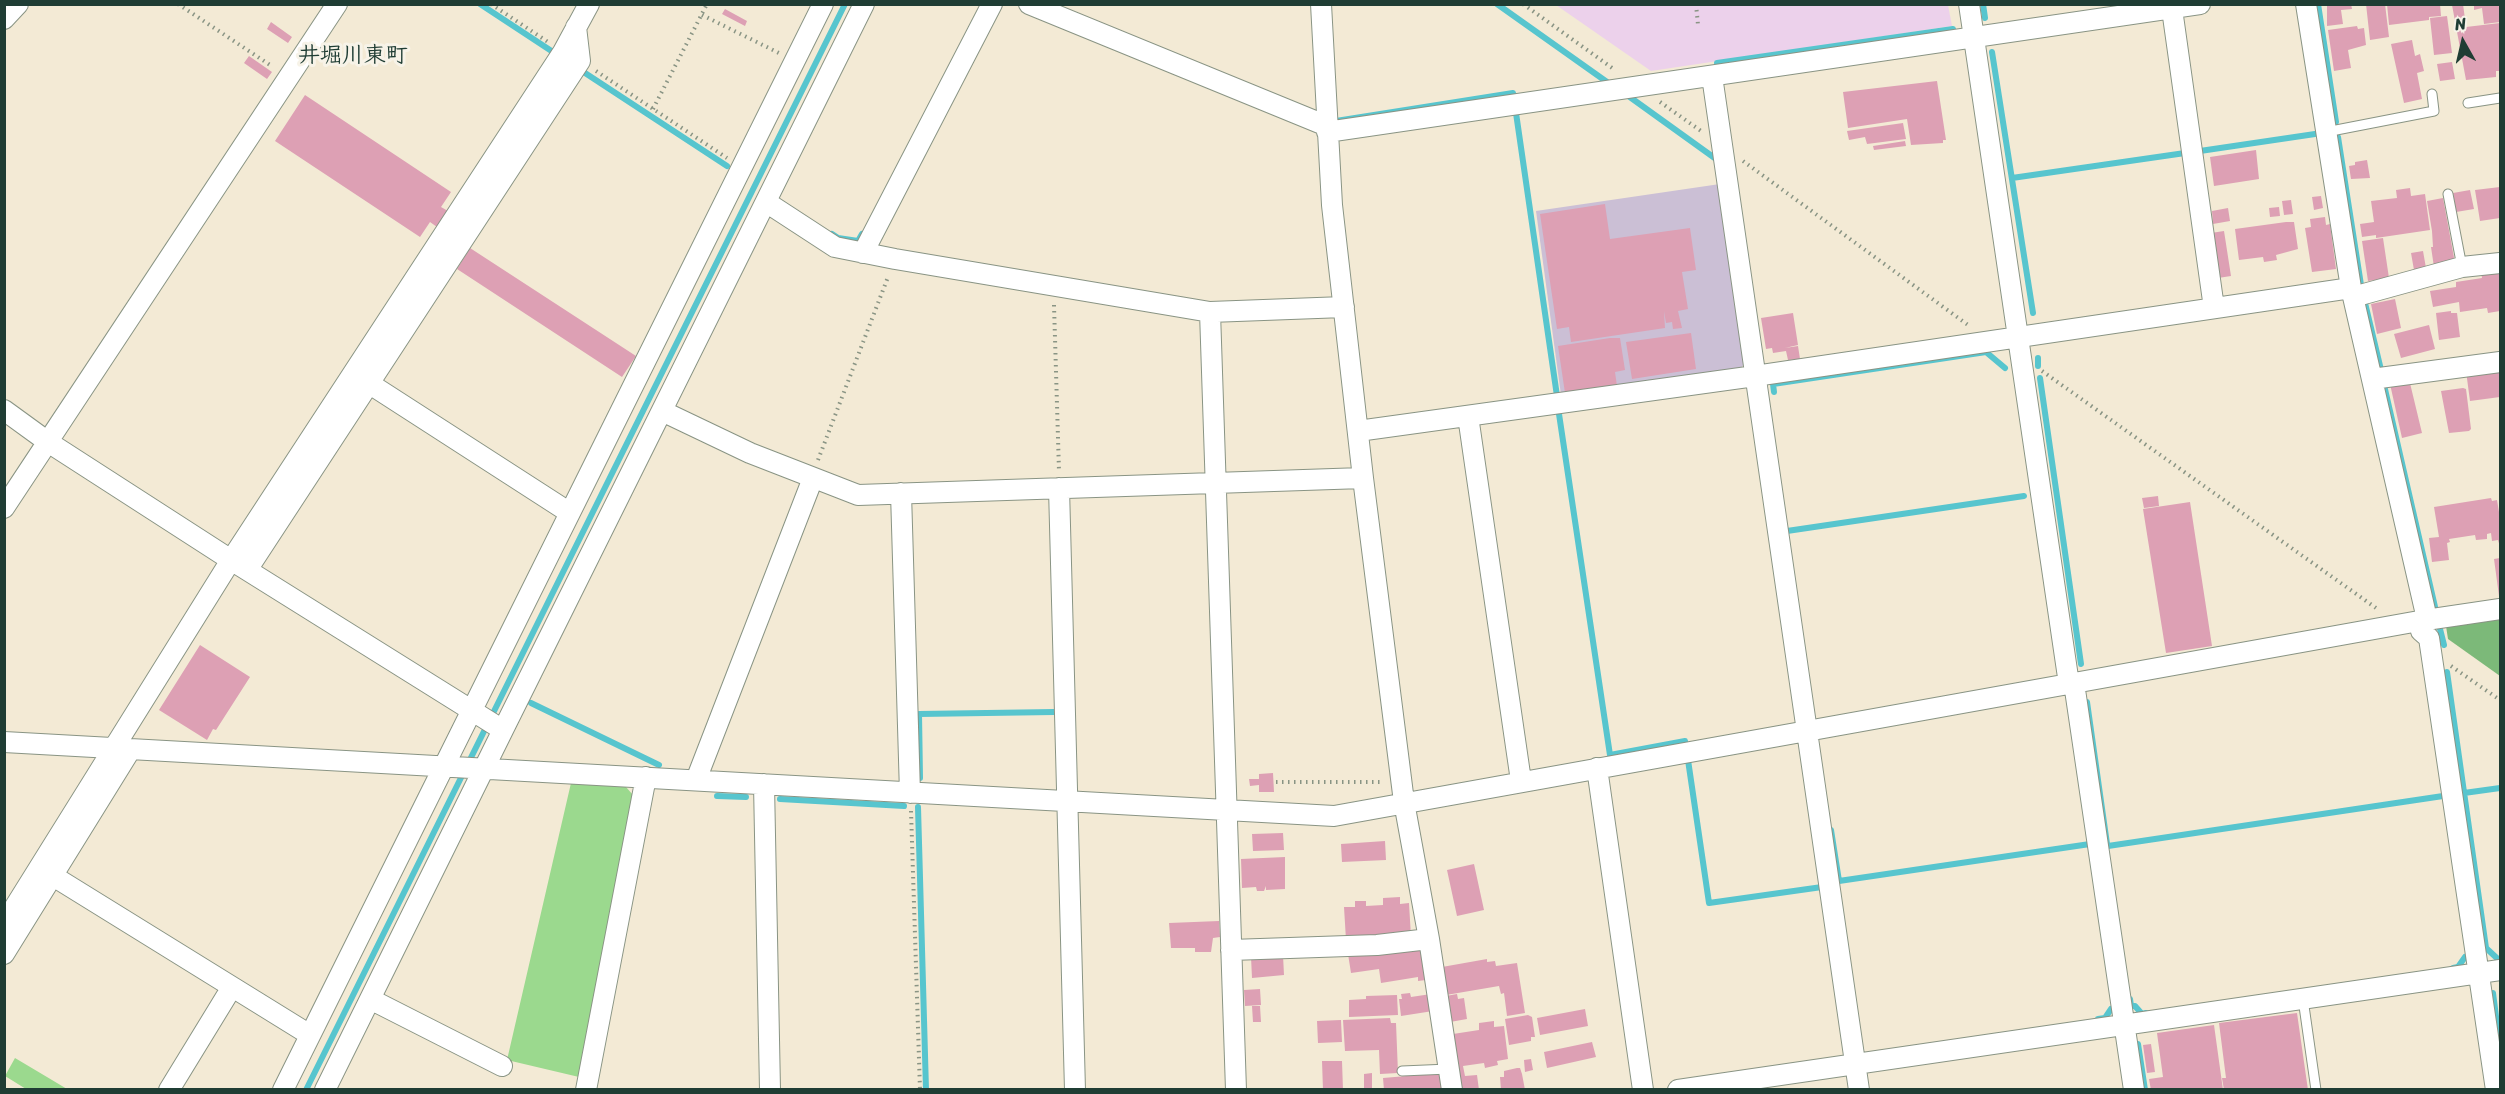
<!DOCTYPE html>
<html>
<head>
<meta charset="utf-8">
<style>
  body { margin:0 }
  #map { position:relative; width:2505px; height:1094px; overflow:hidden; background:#f3ead5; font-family:Sriracha,sans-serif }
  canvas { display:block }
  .frame { position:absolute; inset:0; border:6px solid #1f3d34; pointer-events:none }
  .north { position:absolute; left:2433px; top:12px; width:60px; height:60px; -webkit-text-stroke:4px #f7f3e8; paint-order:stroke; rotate:352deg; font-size:16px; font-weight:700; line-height:24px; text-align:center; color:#1f3d34 }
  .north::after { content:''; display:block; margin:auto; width:21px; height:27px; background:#1f3d34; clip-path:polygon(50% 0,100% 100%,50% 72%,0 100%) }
</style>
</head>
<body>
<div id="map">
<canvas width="2505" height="1094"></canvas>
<div class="frame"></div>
<div class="north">N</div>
</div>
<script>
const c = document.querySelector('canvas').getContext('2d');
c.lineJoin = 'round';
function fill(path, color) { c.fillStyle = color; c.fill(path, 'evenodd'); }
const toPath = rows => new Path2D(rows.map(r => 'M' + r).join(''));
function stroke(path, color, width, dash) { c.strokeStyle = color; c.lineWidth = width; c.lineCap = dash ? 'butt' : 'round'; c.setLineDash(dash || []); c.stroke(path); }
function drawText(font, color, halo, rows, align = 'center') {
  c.font = font + ' Sriracha,"Klee One",sans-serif'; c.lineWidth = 6; c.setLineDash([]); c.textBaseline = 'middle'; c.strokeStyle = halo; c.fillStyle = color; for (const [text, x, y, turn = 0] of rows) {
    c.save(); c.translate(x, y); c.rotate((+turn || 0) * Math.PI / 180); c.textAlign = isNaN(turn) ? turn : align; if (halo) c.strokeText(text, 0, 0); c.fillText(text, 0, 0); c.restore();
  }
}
fill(toPath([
  [1556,5,1948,5,1952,26,1651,71]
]), '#ecd1eb');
fill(toPath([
  [1720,184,1746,362,1740,369,1561,395,1536,211]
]), '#cbbfd5');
fill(toPath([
  [571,783,626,787,633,795,579,1077,507,1060],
  [15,1058,52,1080,67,1089,26,1089,5,1076]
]), '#9bd98e');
fill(toPath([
  [2500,618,2500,676,2448,639,2446,626]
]), '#7cb979');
stroke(toPath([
  [480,4,553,52],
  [1497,4,1607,82],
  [1983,4,1985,18],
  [2318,4,2336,122],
  [1992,52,2033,313],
  [1717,63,1953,29],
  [582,71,727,166],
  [1627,95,1716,159],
  [1516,113,1557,396],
  [1333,116,1336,121,1513,93],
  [2338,137,2361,285],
  [2200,151,2315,134],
  [2012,178,2185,153],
  [832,234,838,238,858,241,862,234],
  [2365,303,2381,370],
  [2038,358,2038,366],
  [2040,378,2081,664],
  [2384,385,2435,607],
  [1774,392,1773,384,1986,352,2005,368],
  [1559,414,1610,755,1685,741],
  [1787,531,2024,496],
  [2440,629,2444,645],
  [2447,672,2486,948,2500,961],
  [2087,702,2107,844],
  [531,703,659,765],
  [1688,760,1709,903,1822,887],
  [920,778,919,714,1054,712],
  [2464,793,2500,788],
  [717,796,746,797],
  [780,799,904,806],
  [918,807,926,1090],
  [1831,830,1839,881,2090,844],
  [2108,846,2443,796],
  [2453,968,2458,967,2465,957],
  [2493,993,2500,1048],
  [2130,999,2131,1006,2135,1006,2142,1014,2146,1013],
  [2098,1019,2105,1018,2111,1009],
  [2138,1044,2145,1090],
  [306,1090,845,4]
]), '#57c5ce', 6);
fill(toPath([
  [2327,4,2351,4,2352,9,2341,10,2343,24,2327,26],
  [2366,4,2385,4,2389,37,2370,40],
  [2387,4,2440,4,2441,16,2429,17,2429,20,2389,25],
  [2463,4,2466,27,2500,23,2500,71,2496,71,2496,77,2466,80,2452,5],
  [2474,4,2500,4,2500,22,2484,24,2482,8,2474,10],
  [725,9,747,21,745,26,722,14],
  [2447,16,2452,53,2434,55,2430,18],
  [271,22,292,37,288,43,267,29],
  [2357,26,2358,29,2364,28,2366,45,2348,50,2351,68,2334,71,2328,30],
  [2412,40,2415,56,2420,54,2424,71,2417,73,2422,99,2404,103,2391,44],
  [249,56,272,72,267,79,244,63],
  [2452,62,2455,79,2440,81,2437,64],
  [1937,81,1946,140,1943,140,1943,143,1911,145,1907,119,1848,128,1843,92],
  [305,95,451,192,441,207,448,211,437,227,430,222,420,237,275,141],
  [1903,123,1906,139,1867,144,1865,137,1849,140,1847,131],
  [1905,141,1906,146,1874,150,1873,146],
  [2256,150,2259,179,2214,186,2210,157],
  [2367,160,2370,178,2351,179,2349,166,2355,165,2355,162],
  [2500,187,2500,218,2480,221,2475,190],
  [2410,188,2411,196,2425,194,2430,230,2376,238,2376,235,2362,237,2360,224,2374,222,2371,201,2397,198,2396,190],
  [2470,190,2474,209,2456,212,2453,193],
  [2321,196,2323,208,2314,210,2312,197],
  [2443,198,2455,263,2434,267,2431,247,2433,247,2432,231,2427,201],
  [2291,200,2293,214,2284,215,2282,201],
  [1605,204,1610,239,1690,228,1696,270,1682,272,1688,309,1678,311,1682,328,1673,329,1672,322,1666,323,1664,311,1665,328,1571,342,1569,327,1557,329,1540,214],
  [2279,207,2280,216,2270,217,2269,208],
  [2228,208,2230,221,2213,224,2212,211],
  [2325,217,2326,225,2330,224,2336,269,2312,272,2305,228,2311,227,2310,219],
  [2286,222,2294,222,2298,249,2276,255,2277,260,2264,262,2263,257,2239,260,2235,229],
  [2224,231,2231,276,2218,278,2211,233],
  [2383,238,2389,278,2368,281,2362,241],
  [470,248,636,356,622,377,457,269],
  [2423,251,2426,268,2414,270,2411,253],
  [2500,271,2500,311,2488,313,2487,308,2460,312,2459,302,2433,307,2430,291,2456,287,2456,282,2482,278,2481,272],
  [2395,299,2401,328,2377,334,2371,304],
  [2451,311,2451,313,2457,313,2460,337,2439,340,2436,313],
  [1793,313,1798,345,1785,348,1798,346,1800,359,1788,360,1786,351,1773,353,1772,348,1766,349,1761,318],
  [2429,325,2435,349,2401,358,2394,334],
  [1691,333,1696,369,1632,379,1626,342],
  [1610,338,1620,338,1625,370,1615,372,1617,386,1565,393,1558,346],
  [2500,368,2500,397,2470,401,2466,371],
  [2409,379,2422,433,2402,438,2390,384],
  [2463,388,2466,389,2471,429,2469,431,2449,433,2441,391],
  [2158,496,2159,506,2144,508,2142,498],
  [2491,498,2492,501,2497,500,2500,518,2500,547,2498,540,2492,541,2491,533,2487,534,2487,539,2476,540,2475,535,2449,539,2450,542,2447,543,2449,560,2432,562,2429,538,2439,537,2434,507],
  [2190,502,2212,646,2166,653,2143,509],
  [2500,558,2500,596,2499,596,2494,559],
  [200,645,250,677,216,730,213,729,207,740,159,710],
  [1273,773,1274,792,1259,792,1259,785,1250,786,1249,779,1259,779,1259,774],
  [1283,833,1284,850,1253,851,1252,834],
  [1385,841,1386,860,1342,862,1341,844],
  [1285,857,1285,889,1266,890,1266,886,1264,891,1257,891,1256,887,1242,888,1241,859],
  [1474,864,1484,910,1457,916,1447,870],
  [1400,897,1400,904,1409,903,1411,937,1346,940,1344,907,1355,907,1355,901,1366,901,1366,906,1383,905,1383,898],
  [1219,921,1220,937,1213,938,1211,952,1195,952,1195,948,1171,948,1169,923],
  [1423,946,1426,980,1418,981,1418,977,1381,983,1379,969,1351,973,1348,954],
  [1283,955,1284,975,1252,978,1251,957],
  [1487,959,1487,962,1495,961,1496,966,1517,963,1525,1013,1507,1016,1504,993,1501,994,1499,986,1446,995,1442,967],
  [1260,989,1261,1005,1245,1006,1244,990],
  [1410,993,1411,997,1431,994,1433,1011,1401,1016,1399,999,1402,999,1401,994],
  [1457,994,1458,999,1464,998,1467,1019,1450,1022,1446,996],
  [1397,995,1398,1015,1349,1017,1349,1000,1366,999,1366,996],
  [1252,1006,1260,1006,1261,1022,1253,1022],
  [1585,1009,1588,1026,1540,1035,1537,1018],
  [2297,1013,2308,1090,2224,1090,2222,1078,2226,1078,2219,1023],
  [1528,1015,1532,1017,1535,1037,1531,1037,1531,1041,1509,1045,1505,1019],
  [1390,1018,1391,1023,1396,1023,1398,1073,1380,1074,1379,1050,1345,1051,1343,1020],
  [1341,1020,1342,1042,1318,1043,1317,1021],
  [1494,1021,1494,1027,1504,1026,1508,1059,1497,1061,1498,1065,1485,1068,1484,1063,1463,1066,1465,1076,1477,1075,1479,1090,1458,1090,1453,1034,1479,1030,1479,1023],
  [2214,1025,2223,1090,2151,1090,2149,1079,2163,1077,2157,1033],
  [1592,1042,1596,1057,1547,1068,1544,1052],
  [2151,1044,2155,1072,2147,1073,2143,1045],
  [1531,1059,1533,1070,1525,1072,1524,1060],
  [1322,1061,1342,1061,1343,1090,1323,1090],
  [1517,1068,1520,1068,1522,1074,1525,1090,1501,1090,1500,1077,1504,1077,1504,1071],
  [1372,1073,1372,1089,1364,1089,1364,1074],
  [1442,1073,1444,1090,1384,1090,1383,1078]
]), '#dda0b4');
const lane = toPath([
  [2468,103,2500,98],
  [2326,132,2434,111,2432,94],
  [2448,194,2462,267],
  [2303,999,2316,1090],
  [1402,1071,1449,1069]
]);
const street = toPath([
  [1029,4,1327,126],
  [1321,4,1332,205,1363,478,1404,802,1429,939,1452,1090],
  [1969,4,2069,684],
  [2306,4,2351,288,2427,619],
  [2172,9,2214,308],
  [4,19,18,4],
  [1712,76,1859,1090],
  [1327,132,2200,4],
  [766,202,835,247,895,259,1210,312,1344,307],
  [863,253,992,4],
  [2353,297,2462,267,2500,263],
  [1210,312,1236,1090],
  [2372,379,2500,362],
  [370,384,570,513],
  [4,410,48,442,231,560,503,730,325,1090],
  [662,411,750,453,858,495,1363,478],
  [1468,416,1521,781],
  [1358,431,1755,376,2351,288],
  [1059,488,1075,1090],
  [901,493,910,793],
  [4,508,337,4],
  [247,570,580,61,576,27],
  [2419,621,2421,631,2429,638,2496,1090],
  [2074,683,2134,1090],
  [503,730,864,4],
  [4,742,1334,816,2419,621,2500,609],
  [1597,768,1643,1090],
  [696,780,813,478],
  [764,784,770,1090],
  [53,876,310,1035],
  [4,924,231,560,563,52,589,4],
  [1231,950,1377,945,1429,939],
  [4,954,131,749],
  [370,999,502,1066],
  [169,1090,232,987],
  [283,1090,823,4],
  [586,1090,646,777],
  [1678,1090,2500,970]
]);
stroke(lane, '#899484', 11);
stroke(street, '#899484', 22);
stroke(toPath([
  [178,4,273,67],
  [491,4,548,42],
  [1523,4,1615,70],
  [1696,4,1698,25],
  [702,15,779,53],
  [596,71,727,158],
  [1660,102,1701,131],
  [653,109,707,4],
  [1743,161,1968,325],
  [1054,305,1059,471],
  [2042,371,2376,608],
  [818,460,888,277],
  [2451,666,2500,700],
  [1276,782,1383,782],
  [911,811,920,1090]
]), '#899484', 4, [1.5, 4.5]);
stroke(lane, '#fff', 9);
stroke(street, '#fff', 20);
drawText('bold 22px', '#1f3d34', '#f7f3e8', [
  ["井堀川東町",353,56]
]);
</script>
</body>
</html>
